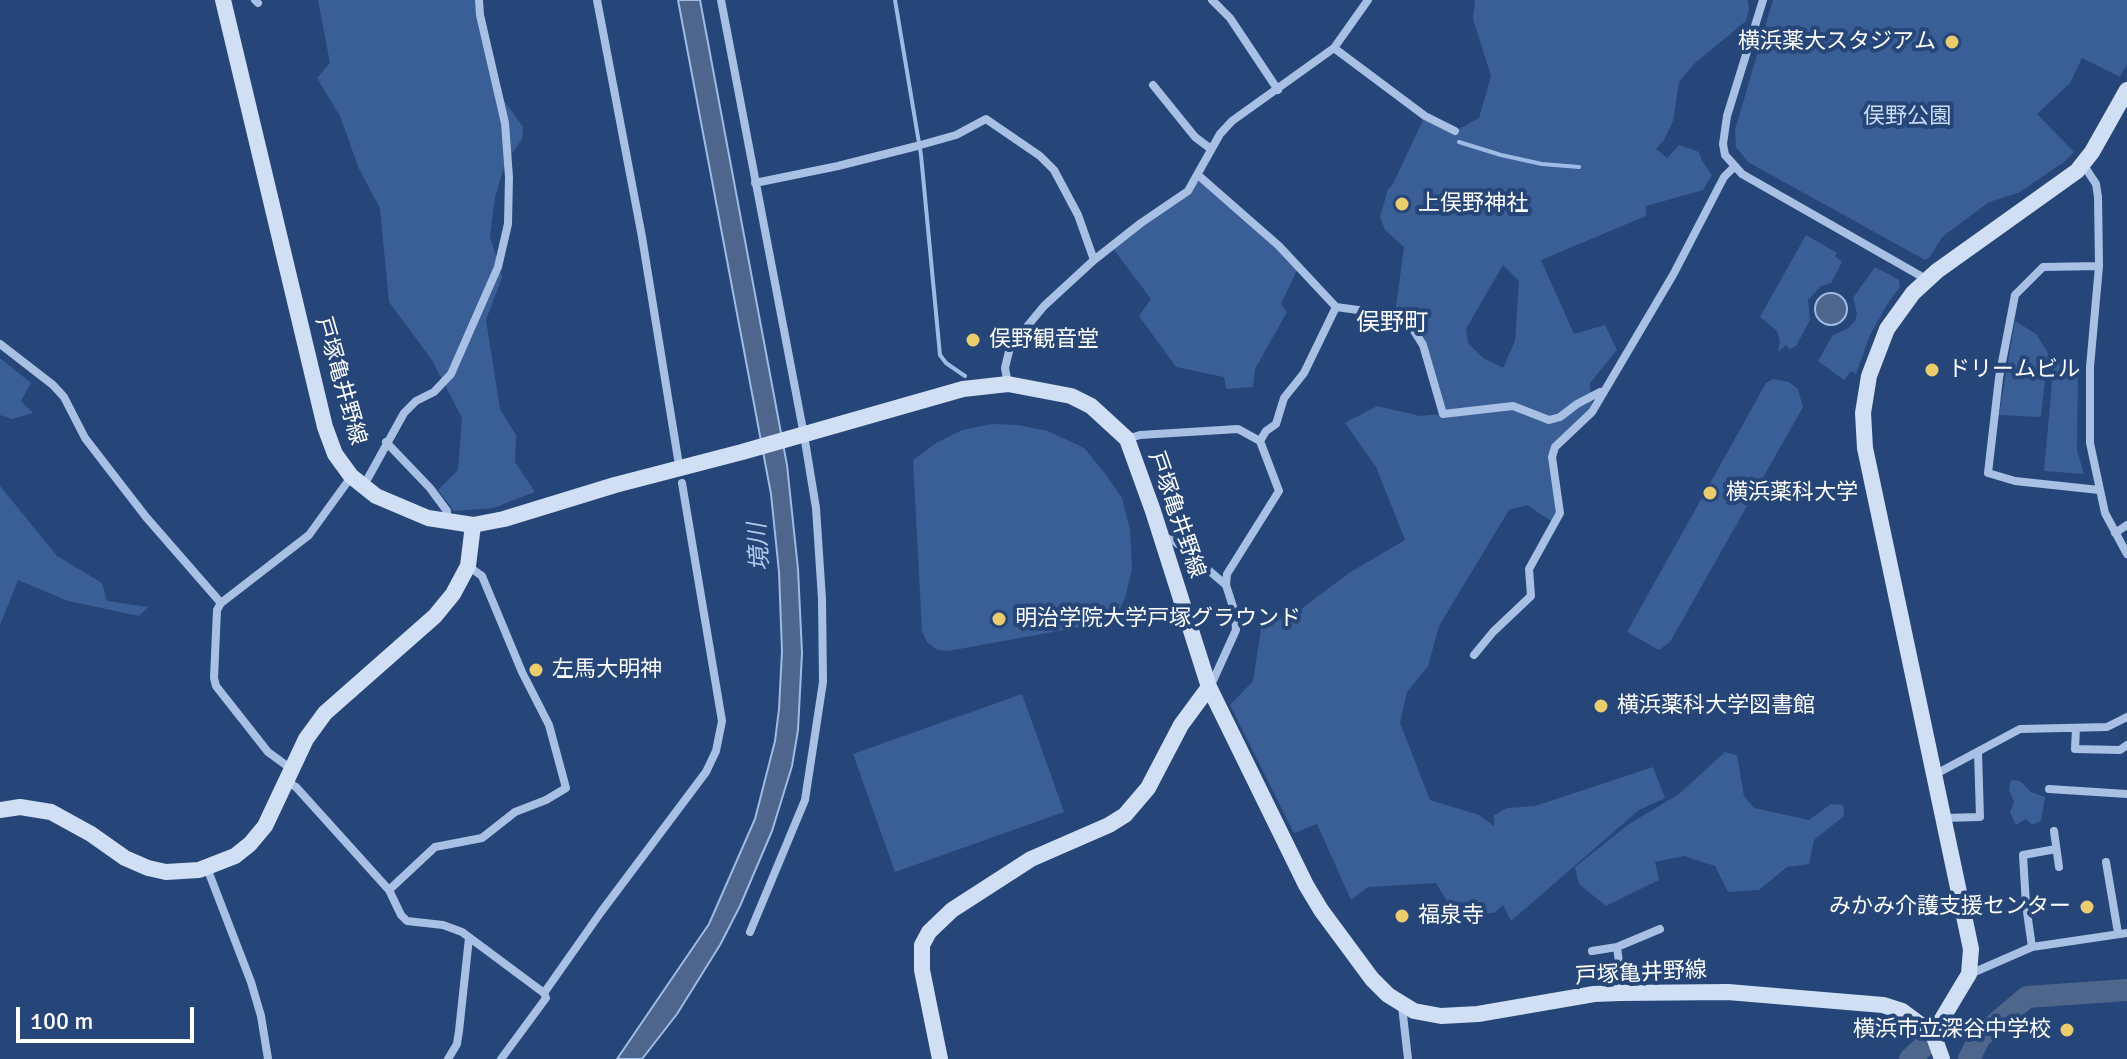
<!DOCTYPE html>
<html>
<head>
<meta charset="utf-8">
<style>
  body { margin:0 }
  #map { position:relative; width:2127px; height:1059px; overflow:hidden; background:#264679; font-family:Signika,sans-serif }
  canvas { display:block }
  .scale { position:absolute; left:16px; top:1007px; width:178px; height:36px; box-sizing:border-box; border:4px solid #fff; border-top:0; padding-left:10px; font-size:24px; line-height:28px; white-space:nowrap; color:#fff; -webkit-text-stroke:6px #264679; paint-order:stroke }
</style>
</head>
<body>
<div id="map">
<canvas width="2127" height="1059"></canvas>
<div class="scale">100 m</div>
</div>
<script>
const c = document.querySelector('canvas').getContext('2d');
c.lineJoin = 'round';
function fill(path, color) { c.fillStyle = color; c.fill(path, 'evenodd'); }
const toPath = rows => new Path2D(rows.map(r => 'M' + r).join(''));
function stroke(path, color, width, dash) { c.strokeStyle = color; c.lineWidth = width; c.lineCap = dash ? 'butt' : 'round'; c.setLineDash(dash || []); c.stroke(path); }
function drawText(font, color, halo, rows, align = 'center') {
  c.font = font + ' Signika,"Noto Sans JP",sans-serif'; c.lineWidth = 8; c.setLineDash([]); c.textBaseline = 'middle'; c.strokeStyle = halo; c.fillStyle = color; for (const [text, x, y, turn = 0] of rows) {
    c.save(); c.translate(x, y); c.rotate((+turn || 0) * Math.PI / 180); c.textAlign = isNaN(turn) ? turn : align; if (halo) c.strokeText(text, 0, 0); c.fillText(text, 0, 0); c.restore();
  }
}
fill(toPath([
  [318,0,476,0,500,95,523,127,522,139,505,164,495,197,490,236,502,277,486,320,500,409,516,435,515,462,535,492,493,508,454,511,438,490,458,470,462,418,432,360,389,302,380,208,359,169,340,116,317,78,330,63],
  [1475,0,1748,0,1749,9,1746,21,1694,64,1679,82,1673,121,1664,140,1656,149,1667,158,1679,145,1699,152,1702,161,1712,175,1703,190,1646,206,1646,216,1541,260,1574,334,1605,325,1617,350,1590,383,1592,412,1555,447,1552,457,1560,513,1554,523,1527,505,1509,510,1439,626,1428,666,1407,692,1400,723,1430,800,1479,815,1494,826,1494,815,1507,808,1535,806,1653,767,1665,798,1639,810,1511,921,1503,905,1494,913,1472,914,1447,901,1436,883,1368,887,1351,900,1317,824,1294,833,1230,705,1253,681,1261,629,1301,609,1349,573,1405,540,1376,467,1345,423,1377,406,1420,416,1442,414,1423,345,1395,315,1404,247,1385,230,1380,217,1388,189,1392,186,1425,116,1455,131,1479,118,1491,76,1473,19],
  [1503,265,1519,281,1515,341,1503,368,1483,358,1468,343,1466,329],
  [1773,0,2127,0,2127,64,2120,77,2082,58,2070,83,2037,114,2074,152,2064,162,2018,193,1989,202,1942,237,1930,257,1925,260,1748,162,1736,147,1735,130],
  [1198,175,1299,266,1281,304,1287,312,1255,369,1253,387,1226,389,1224,377,1176,367,1139,316,1151,299,1111,246,1178,199],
  [1806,235,1837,253,1835,256,1842,262,1831,283,1821,286,1808,300,1810,320,1796,346,1790,349,1786,345,1778,352,1780,341,1777,331,1760,317],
  [1875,267,1899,280,1900,287,1888,303,1870,335,1856,374,1851,371,1844,380,1818,361,1833,335,1847,329,1855,321,1857,313,1853,298],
  [2015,321,2036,334,2048,353,2041,417,1999,415],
  [0,358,31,383,21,401,33,413,12,419,0,415],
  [2054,360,2078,364,2077,451,2084,474,2044,471],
  [1773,379,1789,382,1798,389,1803,407,1670,642,1659,650,1627,632,1766,383],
  [992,424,1018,425,1048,431,1084,448,1104,472,1122,498,1130,530,1132,569,1125,598,1114,621,948,651,937,650,927,642,922,631,913,460,936,443,962,430],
  [0,486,57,556,102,583,107,601,148,607,139,616,68,601,18,580,0,625],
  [1022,694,1064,812,895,872,853,754],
  [1725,752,1737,755,1744,796,1754,808,1809,820,1831,804,1843,805,1844,816,1814,840,1809,864,1787,867,1759,890,1728,892,1715,866,1684,856,1655,862,1659,880,1606,906,1579,884,1575,867,1629,824,1679,794],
  [2011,780,2020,781,2031,792,2045,797,2041,821,2032,825,2026,819,2016,825,2010,812,2014,802,2009,790]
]), '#395f96');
const water = toPath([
  [678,0,700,0,787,465,798,569,802,653,798,730,792,766,772,831,740,906,720,945,677,1014,642,1059,617,1059,709,924,755,819,775,741,779,709,782,651,779,572,771,494,678,0],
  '1815 309a16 16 0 1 1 32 0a16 16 0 1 1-32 0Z'
]);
fill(water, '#4e668c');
stroke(water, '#9dbbe4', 2);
stroke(toPath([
  [895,0,921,155,940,355,946,363,965,376],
  [1459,142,1501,155,1542,164,1579,167]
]), '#9dbbe4', 4);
stroke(toPath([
  [1910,1059,1924,1046],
  [1969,1059,1980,1037,2027,997,2127,990]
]), '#4e668c', 22);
stroke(toPath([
  [255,0,258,3],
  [597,0,642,237,678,459],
  [721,0,804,435,816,508,822,599,823,682,805,800,750,932],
  [1212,0,1230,18,1278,90],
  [1763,0,1727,116,1723,144,1725,155,1742,174,1926,279],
  [1334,48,1425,116,1455,131],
  [1153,85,1195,137,1211,149],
  [2083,164,2096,184,2098,197,2099,266,2090,367,2090,443,2105,513,2127,554],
  [1198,175,1279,246,1336,307],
  [755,183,838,166,917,146,956,135,986,119,1040,156,1054,170,1078,215,1094,260],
  [2099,266,2043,267,2015,295,1999,378,1988,473,2015,481,2099,490],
  [0,344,53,385,64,397,85,438,146,517,221,603,217,610,214,678,216,686,268,752,290,768],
  [1008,384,1005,368,1010,347,1044,306,1094,260,1141,223,1188,191,1220,134,1232,121,1334,48,1368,0],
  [1127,439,1140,435,1238,429,1260,441,1279,491,1227,574,1226,585],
  [1260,441,1266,431,1276,424,1284,398,1304,373,1336,307,1395,315,1411,326,1423,345,1443,414,1513,406,1549,420,1560,417,1577,404,1600,392],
  [386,442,430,488,447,511,447,522],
  [363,487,404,413,416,401,434,392,451,374,498,267,508,224,509,177,505,123,480,15,479,0],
  [2115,533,2127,525],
  [1163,538,1173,540,1226,585,1235,613,1236,630,1211,685],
  [221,603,309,535,351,477],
  [1474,655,1493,632,1531,596,1529,569,1560,513,1552,457,1555,447,1592,412,1673,275,1724,177,1733,168],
  [2076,728,2075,749,2120,750,2127,745],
  [1934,775,2020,729,2107,727,2127,717],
  [286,781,296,787,389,890,435,847,482,838,515,812,546,800,566,788,549,725,522,672,482,576,468,566],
  [2049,789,2127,794],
  [1943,818,1980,817,1978,752],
  [2054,831,2059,867],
  [2106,862,2118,933],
  [207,868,251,982,261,1016,268,1059],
  [389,890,401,915,407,921,443,925,462,932,544,993],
  [1617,947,1660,929],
  [2032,947,2026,905,2023,855,2056,849],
  [1592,951,1617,947,1623,993],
  [1970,974,2032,947,2127,933],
  [1402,1006,1408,1059],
  [448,1059,457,1044,459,1031,469,938],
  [501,1059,546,998,544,993,601,912,706,772,716,751,722,721,720,709,682,483]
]), '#a8c0e3', 8);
stroke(toPath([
  [223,0,325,427,335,454,351,476,376,496,428,518,473,525,504,519,615,485,742,452,963,389,1008,384,1071,396,1091,406,1127,439,1153,511,1209,687,1306,885,1321,910,1372,979,1388,995,1414,1011,1441,1016,1478,1014,1594,994,1620,993,1728,992,1883,1005,1902,1011,1933,1034,1942,1059],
  [0,810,20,807,51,812,91,834,125,858,148,868,166,872,199,870,235,856,250,844,265,826,306,739,325,713,435,616,453,594,468,566,473,525],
  [1933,1034,1969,974,1971,949,1865,448,1863,413,1869,376,1887,329,1913,293,1937,271,2077,171,2092,152,2127,90],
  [940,1059,922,970,922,945,929,932,952,910,1031,859,1109,825,1125,815,1148,788,1181,725,1209,687]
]), '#d1dff4', 16);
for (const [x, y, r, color] of [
  [1952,42,8,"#eccd6e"],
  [1402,204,8,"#eccd6e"],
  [973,340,8,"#eccd6e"],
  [1932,370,8,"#eccd6e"],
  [1710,493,8,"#eccd6e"],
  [999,619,8,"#eccd6e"],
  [536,670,8,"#eccd6e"],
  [1601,706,8,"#eccd6e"],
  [2087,907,8,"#eccd6e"],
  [1402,916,8,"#eccd6e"],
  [2067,1030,8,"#eccd6e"]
]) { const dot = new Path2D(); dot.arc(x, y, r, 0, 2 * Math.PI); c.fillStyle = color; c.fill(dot); stroke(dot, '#264679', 3); }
drawText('22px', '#fff', '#264679', [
  ["横浜薬大スタジアム",1936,42,"right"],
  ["上俣野神社",1418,204],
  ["俣野観音堂",989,340],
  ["ドリームビル",1948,370],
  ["横浜薬科大学",1726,493],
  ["明治学院大学戸塚グラウンド",1015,619],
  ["左馬大明神",552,670],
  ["横浜薬科大学図書館",1617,706],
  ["みかみ介護支援センター",2071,907,"right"],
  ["福泉寺",1418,916],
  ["横浜市立深谷中学校",2051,1030,"right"]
], 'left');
drawText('22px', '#cbdbf3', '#264679', [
  ["俣野公園",1907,117]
]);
drawText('22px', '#fff', '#264679', [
  ["戸塚亀井野線",340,381,74],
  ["戸塚亀井野線",1176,515,71],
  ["戸塚亀井野線",1641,974,-3]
]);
drawText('24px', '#fff', '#264679', [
  ["俣野町",1392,324]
]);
drawText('italic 24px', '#b3caeb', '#264679', [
  ["境川",760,547,-94]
]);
</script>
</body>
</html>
